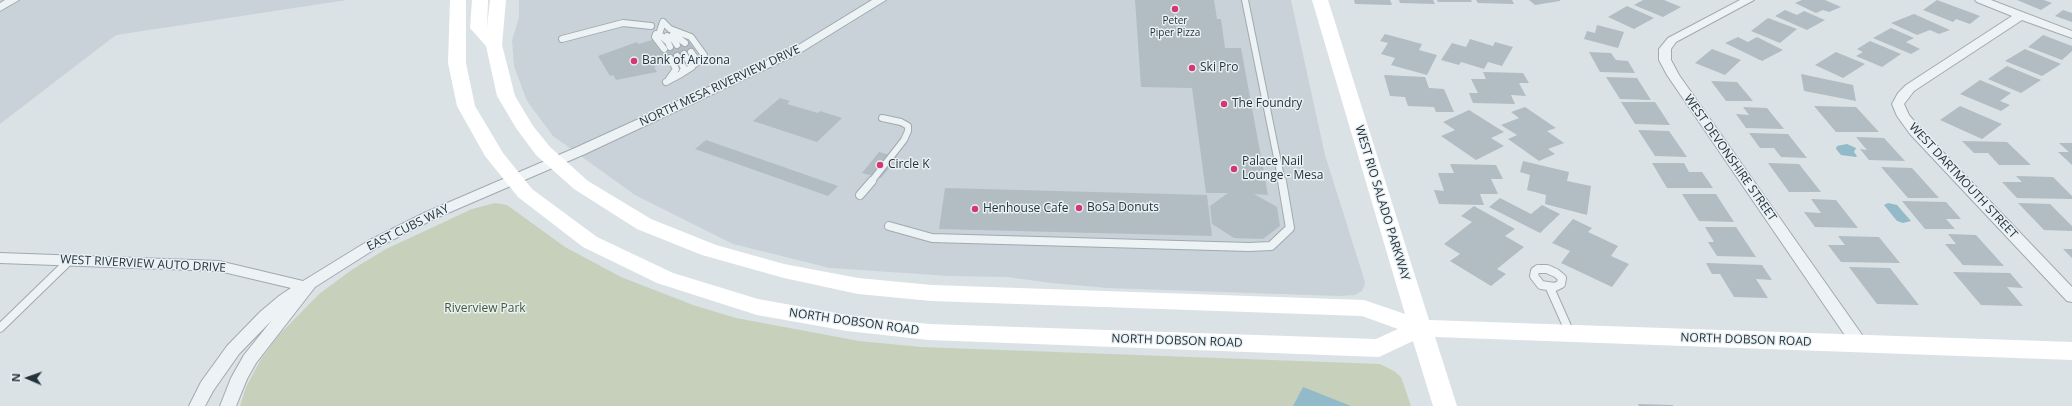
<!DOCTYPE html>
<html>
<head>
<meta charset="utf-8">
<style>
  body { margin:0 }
  #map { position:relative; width:2072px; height:406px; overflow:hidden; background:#dbe2e6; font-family:"Open Sans",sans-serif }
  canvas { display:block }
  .north { position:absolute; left:8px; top:358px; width:40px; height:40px; -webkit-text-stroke:3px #eaf1f4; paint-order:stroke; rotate:272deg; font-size:11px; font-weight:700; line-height:16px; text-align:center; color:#24333c }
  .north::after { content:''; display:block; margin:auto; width:14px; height:18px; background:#24333c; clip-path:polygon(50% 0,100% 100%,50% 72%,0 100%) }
</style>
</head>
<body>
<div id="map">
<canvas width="2072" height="406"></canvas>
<div class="north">N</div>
</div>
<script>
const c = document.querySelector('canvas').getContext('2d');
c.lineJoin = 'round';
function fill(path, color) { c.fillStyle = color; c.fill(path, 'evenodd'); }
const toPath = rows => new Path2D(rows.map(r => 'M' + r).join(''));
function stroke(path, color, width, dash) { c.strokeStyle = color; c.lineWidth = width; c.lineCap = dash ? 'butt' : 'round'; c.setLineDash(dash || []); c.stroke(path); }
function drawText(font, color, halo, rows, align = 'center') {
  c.font = font + ' "Open Sans",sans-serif'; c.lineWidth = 3; c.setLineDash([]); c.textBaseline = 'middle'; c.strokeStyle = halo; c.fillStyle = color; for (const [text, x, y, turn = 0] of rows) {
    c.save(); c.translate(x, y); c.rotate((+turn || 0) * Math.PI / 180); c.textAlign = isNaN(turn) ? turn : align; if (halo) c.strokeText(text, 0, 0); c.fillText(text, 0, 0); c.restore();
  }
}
fill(toPath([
  [0,0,347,0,116,35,0,124],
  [519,0,1291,0,1325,155,1365,282,1364,287,1362,291,1355,295,1339,296,1108,288,1052,283,1007,277,949,276,830,268,733,244,635,195,553,136,527,101,514,66,512,40,519,18]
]), '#c9d2d8');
fill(toPath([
  [495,203,507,205,565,247,621,277,693,305,736,318,859,341,921,347,1380,364,1394,371,1401,377,1411,406,240,406,246,387,261,359,278,336,319,294,353,269,386,249,472,209]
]), '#c6d0bb');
fill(toPath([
  [1847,144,1856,148,1854,152,1857,156,1856,157,1841,155,1836,149,1837,146],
  [1888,203,1897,205,1911,221,1903,223,1897,221,1884,205],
  [1303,387,1351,406,1293,406]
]), '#93bac8');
fill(toPath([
  [1135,0,1214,0,1217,19,1221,19,1225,48,1241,48,1268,195,1254,194,1277,207,1280,226,1263,239,1234,238,1212,224,1210,206,1228,193,1206,193,1192,88,1141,87],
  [1354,0,1390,0,1392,5,1355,4],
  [1399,0,1433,0,1435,4,1400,3],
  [1437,0,1471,0,1472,2,1438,2],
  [1476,0,1512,0,1514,4,1478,3],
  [1529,0,1560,0,1560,1,1535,5],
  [1643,0,1664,0,1681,7,1663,17,1634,5],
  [1802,0,1825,0,1841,7,1829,12,1823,10,1816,13,1795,3],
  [1937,0,1980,16,1970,24,1956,19,1953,22,1923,10],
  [2017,0,2044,0,2052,3,2041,10],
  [1627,6,1654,18,1634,29,1608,17],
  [1785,10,1797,15,1804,11,1825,20,1807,30,1775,16],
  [2063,10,2072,13,2072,22,2055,16],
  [1914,14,1950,30,1939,34,1930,30,1917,35,1891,23],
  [1768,18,1797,29,1780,43,1751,31],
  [1597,25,1624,32,1618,48,1584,39,1587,31,1595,33],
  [1891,28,1914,38,1906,42,1920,49,1911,54,1873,38],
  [1385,34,1422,44,1419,50,1437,55,1427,75,1391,65,1395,58,1381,54,1388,43,1380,41],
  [2043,35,2072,46,2072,51,2062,60,2028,47],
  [1738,37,1748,42,1757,37,1783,50,1762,61,1725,43],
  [1470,39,1493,46,1495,42,1513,47,1502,66,1488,62,1484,69,1461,62,1459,65,1441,60,1452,43,1466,47],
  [652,40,659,50,689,41,695,50,666,59,668,63,654,67,657,72,616,80,613,75,610,76,598,56,637,42,638,44],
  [1870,41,1901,54,1882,67,1856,56,1863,52,1857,49],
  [1712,49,1741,60,1725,75,1695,63],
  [2025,49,2061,64,2042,76,2005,61],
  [1589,52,1611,53,1616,60,1628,61,1635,73,1600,72],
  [1836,52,1865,64,1843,78,1815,65],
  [2007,66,2041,80,2021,93,1988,79],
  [1483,72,1523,73,1529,83,1519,83,1526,96,1511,95,1515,104,1473,103,1469,93,1478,93,1471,79,1486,79],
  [1801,74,1853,85,1856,101,1804,91],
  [1384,75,1425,77,1429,88,1444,89,1454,112,1436,112,1434,107,1408,106,1405,97,1390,96],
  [1606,77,1637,78,1651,100,1620,99],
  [1980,80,2011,93,2000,101,2010,105,2001,111,1960,94],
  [1711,81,1737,82,1753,101,1726,101],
  [780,98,790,101,787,104,818,113,820,111,842,118,817,142,753,121],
  [1621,102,1655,102,1670,125,1635,124],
  [1814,106,1856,107,1879,132,1836,132],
  [1960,106,2002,124,1982,139,1940,120],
  [1525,107,1556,128,1547,131,1564,143,1548,149,1555,154,1539,161,1508,139,1517,135,1501,125,1519,118,1511,112],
  [1743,107,1767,108,1784,129,1746,128,1736,114,1749,115],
  [1469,110,1504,132,1491,138,1504,146,1476,160,1441,136,1455,130,1443,122],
  [1638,130,1669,131,1687,157,1655,156],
  [1749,133,1788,134,1807,158,1781,157,1774,148,1760,148],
  [1856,137,1884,138,1905,161,1869,160,1860,149,1867,150],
  [706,140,838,186,828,196,695,149],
  [1962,141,2007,142,2031,165,1999,165,1988,153,1974,153],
  [2059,143,2072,143,2072,165,2058,152,2069,152],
  [879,152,898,157,881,178,862,173],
  [1523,161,1569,172,1567,181,1591,186,1587,215,1545,204,1546,195,1527,190,1530,175,1520,172],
  [1652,163,1684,163,1689,172,1702,172,1713,188,1667,188],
  [1768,163,1799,164,1821,192,1789,192],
  [1450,164,1496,165,1503,179,1491,179,1498,194,1480,194,1484,205,1439,204,1434,190,1444,191,1438,173,1454,173],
  [1881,167,1912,168,1939,198,1908,198],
  [2016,176,2053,177,2072,196,2072,199,2017,198,2002,182,2022,182],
  [945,188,1207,195,1212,236,939,229],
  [1682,194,1716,194,1734,222,1699,221],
  [1500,198,1531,214,1542,205,1560,214,1540,233,1489,207],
  [1811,199,1836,200,1858,228,1815,227,1804,212,1821,213],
  [1902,201,1946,202,1961,219,1946,219,1955,229,1925,229],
  [2018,203,2050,204,2072,226,2072,231,2044,230],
  [1474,206,1515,229,1505,236,1524,247,1497,269,1506,274,1491,286,1450,261,1460,254,1444,244,1472,222,1461,216],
  [1573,219,1592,228,1588,232,1618,246,1611,256,1629,264,1612,287,1561,263,1570,251,1552,243],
  [1705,227,1736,227,1756,257,1717,256,1708,242,1714,242],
  [1948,234,1976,235,2004,266,1963,265,1945,244,1956,244],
  [1838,236,1879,237,1900,263,1841,262,1828,245,1845,245],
  [2063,249,2072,249,2072,258],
  [1706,263,1762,265,1772,280,1756,279,1768,298,1734,297,1720,274,1712,274],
  [1849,267,1890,268,1919,305,1877,304],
  [1953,272,2010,273,2023,288,2007,287,2023,306,1981,305],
  [1638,404,1673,405,1673,406,1639,406]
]), '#b2bcc3');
const serviceFar1 = toPath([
  [1245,0,1282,182],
  [663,22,670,29,691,37,704,55,703,59,698,62],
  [663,22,659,34,668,42,670,47],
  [656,34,655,37,664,49],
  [673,34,685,43],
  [667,36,674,40,677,45],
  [562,39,623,23,651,26],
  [691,52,698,62,695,64],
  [681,74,692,67,684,54],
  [669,79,676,69,670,58],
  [666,82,681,74,684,68,677,56],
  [871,182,904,140,908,131,908,126,901,122,882,118]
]);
const service = toPath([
  [860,195,872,181],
  [889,226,932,238,1249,247,1271,246,1290,228,1282,181],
  [1538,269,1547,269,1556,273,1562,278,1561,284,1555,287,1541,285,1534,276,1535,271,1538,269],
  [1550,288,1570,333],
  [0,328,69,261]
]);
const minor = toPath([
  [5,0,19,0,0,11,0,3,5,0],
  [872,0,886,0,800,53,585,154,434,219,378,247,315,287,256,363,247,379,236,406,220,406,231,378,244,355,272,320,239,354,213,391,205,406,189,406,201,382,227,346,260,312,279,296,291,288,219,271,0,263,0,253,219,261,303,281,368,241,424,213,575,148,792,49,872,0],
  [1740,0,1754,0,1676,42,1671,49,1671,60,1679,75,1865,339,1867,343,1865,347,1859,349,1853,347,1667,75,1659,60,1659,49,1668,38,1740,0],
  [1975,0,1991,0,2072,31,2072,38,2022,20,1914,91,1904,104,1909,115,1920,128,2072,287,2072,302,2067,301,1910,134,1897,116,1892,104,1898,93,1906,85,2012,16,1977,2,1975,0]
]);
stroke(serviceFar1, '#a0aab0', 8);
stroke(service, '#a0aab0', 10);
stroke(minor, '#a0aab0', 2);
stroke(serviceFar1, '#edf2f4', 6);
stroke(service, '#edf2f4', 8);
fill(minor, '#edf2f4');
fill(toPath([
  [450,0,466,0,466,63,475,106,503,153,532,189,597,237,673,273,758,299,847,315,929,324,1376,339,1398,329,1362,316,932,301,858,294,784,278,702,255,637,229,574,189,536,155,516,128,497,96,486,46,470,28,472,0,488,0,487,28,490,0,506,0,502,45,515,96,533,126,550,147,588,181,651,219,716,245,784,264,858,278,932,285,1364,300,1405,314,1312,0,1328,0,1429,320,2072,342,2072,360,1435,337,1457,406,1433,406,1413,341,1379,357,929,340,847,331,757,315,657,283,583,247,518,197,485,156,457,106,448,63,450,0]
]), '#fff');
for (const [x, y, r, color] of [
  [1175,9,4,"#d33875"],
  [634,61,4,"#d33875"],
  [1192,68,4,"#d33875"],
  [1224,104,4,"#d33875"],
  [880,165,4,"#d33875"],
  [1234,169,4,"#d33875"],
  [1079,208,4,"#d33875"],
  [975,209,4,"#d33875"]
]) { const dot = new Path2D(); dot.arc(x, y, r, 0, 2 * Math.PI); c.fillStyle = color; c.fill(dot); stroke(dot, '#eaf1f4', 1.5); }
drawText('10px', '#24333c', '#eaf1f4', [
  ["Peter",1175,21],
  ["Piper Pizza",1175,33]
]);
drawText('12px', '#24333c', '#eaf1f4', [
  ["Bank of Arizona",642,61],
  ["Ski Pro",1200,68],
  ["The Foundry",1232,104],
  ["Palace Nail",1242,162],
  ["Lounge - Mesa",1242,176],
  ["Circle K",888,165],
  ["BoSa Donuts",1087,208],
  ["Henhouse Cafe",983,209]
], 'left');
drawText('12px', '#24333c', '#eaf1f4', [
  ["NORTH MESA RIVERVIEW DRIVE",720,86,-25],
  ["WEST DEVONSHIRE STREET",1730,158,55],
  ["WEST DARTMOUTH STREET",1963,181,47],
  ["WEST RIO SALADO PARKWAY",1382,203,73],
  ["EAST CUBS WAY",408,228,-26],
  ["WEST RIVERVIEW AUTO DRIVE",143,264,3],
  ["NORTH DOBSON ROAD",854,322,8],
  ["NORTH DOBSON ROAD",1746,340,2],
  ["NORTH DOBSON ROAD",1177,341,2]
]);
drawText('12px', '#425931', '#eaf1f4', [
  ["Riverview Park",485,309]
]);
</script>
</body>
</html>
